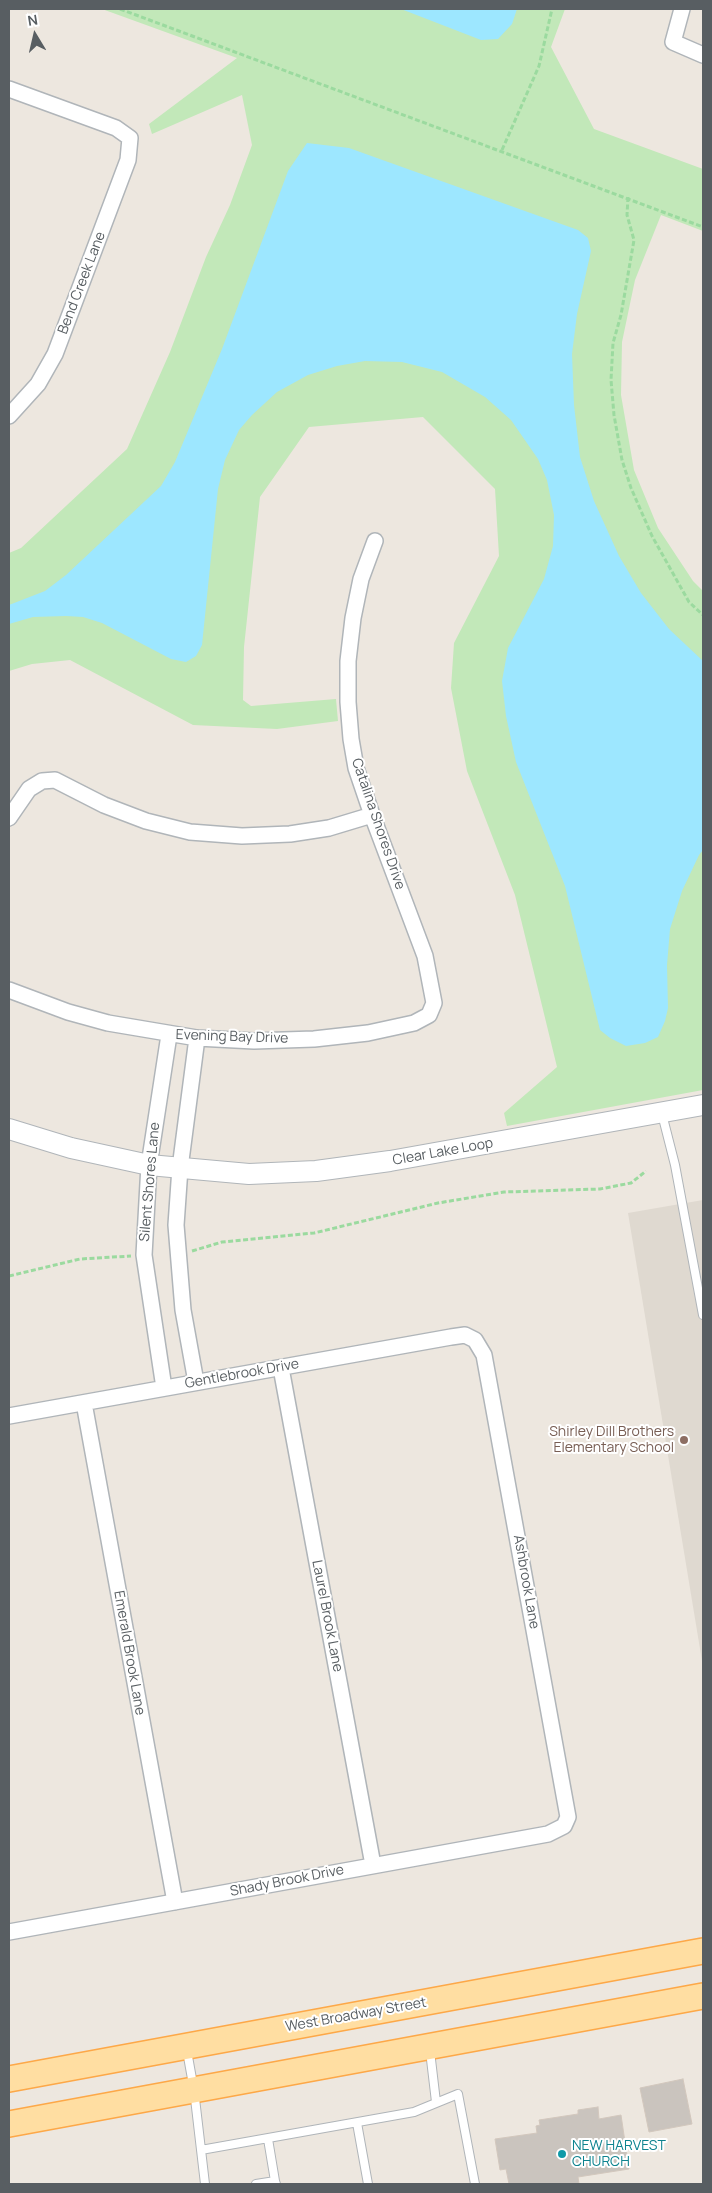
<!DOCTYPE html>
<html>
<head>
<meta charset="utf-8">
<style>
  body { margin:0 }
  #map { position:relative; width:712px; height:2193px; overflow:hidden; background:#ede7df; font-family:Manrope,sans-serif }
  canvas { display:block }
  .frame { position:absolute; inset:0; border:10px solid #585e62; pointer-events:none }
  .north { position:absolute; left:10px; top:10px; width:50px; height:50px; -webkit-text-stroke:4px #fff; paint-order:stroke; rotate:351deg; font-size:14px; font-weight:700; line-height:20px; text-align:center; color:#585e62 }
  .north::after { content:''; display:block; margin:auto; width:18px; height:22px; background:#585e62; clip-path:polygon(50% 0,100% 100%,50% 72%,0 100%) }
</style>
</head>
<body>
<div id="map">
<canvas width="712" height="2193"></canvas>
<div class="frame"></div>
<div class="north">N</div>
</div>
<script>
const c = document.querySelector('canvas').getContext('2d');
c.lineJoin = 'round';
function fill(path, color) { c.fillStyle = color; c.fill(path, 'evenodd'); }
const toPath = rows => new Path2D(rows.map(r => 'M' + r).join(''));
function stroke(path, color, width, dash) { c.strokeStyle = color; c.lineWidth = width; c.lineCap = dash ? 'butt' : 'round'; c.setLineDash(dash || []); c.stroke(path); }
function drawText(font, color, halo, rows, align = 'center') {
  c.font = font + ' Manrope,sans-serif'; c.lineWidth = 4; c.setLineDash([]); c.textBaseline = 'middle'; c.strokeStyle = halo; c.fillStyle = color; for (const [text, x, y, turn = 0] of rows) {
    c.save(); c.translate(x, y); c.rotate((+turn || 0) * Math.PI / 180); c.textAlign = isNaN(turn) ? turn : align; if (halo) c.strokeText(text, 0, 0); c.fillText(text, 0, 0); c.restore();
  }
}
fill(toPath([
  [703,1200,703,1667,628,1213]
]), '#dfd9d0');
fill(toPath([
  [102,9,565,9,551,47,594,129,703,169,703,231,661,215,635,280,622,342,621,395,634,470,658,528,693,581,703,591,703,1090,507,1126,504,1113,557,1067,515,895,467,771,451,688,454,643,499,556,495,489,423,417,309,427,260,497,244,647,243,700,251,706,336,699,338,721,277,729,193,725,70,660,32,664,9,671,9,553,21,548,127,449,170,352,206,257,230,205,252,145,242,95,152,134,149,124,237,58]
]), '#c2e8b9');
fill(toPath([
  [401,9,517,9,512,24,498,39,481,40],
  [307,143,349,148,578,230,588,238,591,251,577,314,572,354,574,405,580,457,594,501,619,556,641,593,669,629,703,661,703,850,699,855,682,891,670,929,667,965,668,1008,665,1021,658,1037,645,1043,626,1046,610,1038,600,1030,565,886,516,762,506,716,502,681,508,648,544,579,553,546,554,515,547,480,538,459,511,420,485,397,442,372,402,362,365,361,337,366,308,375,277,392,252,415,239,430,225,460,218,489,202,645,196,656,186,662,171,659,102,623,83,617,66,616,33,617,9,624,9,605,45,591,66,575,161,486,175,462,222,349,288,171]
]), '#9de7ff');
const building = toPath([
  [683,2079,692,2124,649,2132,640,2088,683,2079],
  [598,2107,599,2119,621,2115,629,2169,578,2177,579,2184,509,2184,506,2169,500,2170,495,2139,537,2133,536,2126,540,2125,539,2120,578,2114,578,2110,598,2107]
]);
fill(building, '#cac4be');
stroke(building, '#d2c7bd', 1);
const service = toPath([
  [662,1114,675,1165,703,1315],
  [187,2051,194,2090,205,2184],
  [430,2051,436,2102],
  [357,2123,368,2184],
  [268,2139,275,2181],
  [201,2150,414,2112,458,2094,475,2184],
  [256,2184,275,2181,276,2184]
]);
const minor = toPath([
  [682,9,673,42,703,55],
  [9,89,116,128,130,138,128,160,55,354,38,384,9,416],
  [9,818,29,789,42,781,55,780,104,805,146,821,190,832,242,836,290,834,329,828,372,815],
  [9,990,68,1012,108,1023,197,1038,254,1041,314,1039,368,1033,414,1023,429,1015,434,1003,425,956,372,815,356,768,351,739,348,702,348,661,353,618,361,579,375,541],
  [281,1368,373,1865],
  [196,1382,183,1310,176,1225,180,1168,197,1038],
  [164,1388,144,1255,149,1165,169,1035],
  [84,1403,175,1902],
  [9,1416,451,1337,465,1335,475,1340,484,1355,568,1817,564,1826,548,1834,9,1932]
]);
const tertiary = toPath([
  [9,1129,71,1148,149,1165,249,1174,316,1171,390,1161,703,1105]
]);
const primary = toPath([
  [9,2079,703,1951],
  [9,2124,703,1996]
]);
stroke(service, '#b0b5b9', 10);
stroke(minor, '#b0b5b9', 18);
stroke(tertiary, '#b0b5b9', 22);
stroke(primary, '#fda848', 28);
stroke(toPath([
  [120,9,703,227],
  [502,150,539,66,552,9],
  [628,197,627,215,634,240,621,315,613,343,611,380,614,415,622,460,631,488,652,536,689,602,703,615],
  [192,1251,222,1242,314,1233,438,1203,504,1192,600,1189,631,1183,646,1171],
  [9,1276,80,1259,131,1256]
]), '#9bda9f', 3, [5, 2.5]);
stroke(service, '#fff', 8);
stroke(minor, '#fff', 15);
stroke(tertiary, '#fff', 20);
stroke(primary, '#ffdea2', 25);
for (const [x, y, r, color] of [
  [684,1440,5,"#8d6e63"],
  [562,2154,5,"#0f9aa8"]
]) { const dot = new Path2D(); dot.arc(x, y, r, 0, 2 * Math.PI); c.fillStyle = color; c.fill(dot); stroke(dot, '#fff', 2); }
drawText('14px', '#585e62', '#fff', [
  ["Bend Creek Lane",82,283,-69],
  ["Catalina Shores Drive",378,824,71],
  ["Evening Bay Drive",232,1037,2],
  ["Clear Lake Loop",443,1152,-10],
  ["Silent Shores Lane",150,1182,-85],
  ["Gentlebrook Drive",242,1374,-10],
  ["Ashbrook Lane",526,1582,80],
  ["Laurel Brook Lane",327,1616,79],
  ["Emerald Brook Lane",129,1653,80],
  ["Shady Brook Drive",287,1881,-11],
  ["West Broadway Street",356,2015,-10]
]);
drawText('14px', '#785e54', '#fff', [
  ["Shirley Dill Brothers",674,1432],
  ["Elementary School",674,1448]
], 'right');
drawText('14px', '#0d838f', '#fff', [
  ["NEW HARVEST",572,2146],
  ["CHURCH",572,2162]
], 'left');
</script>
</body>
</html>
